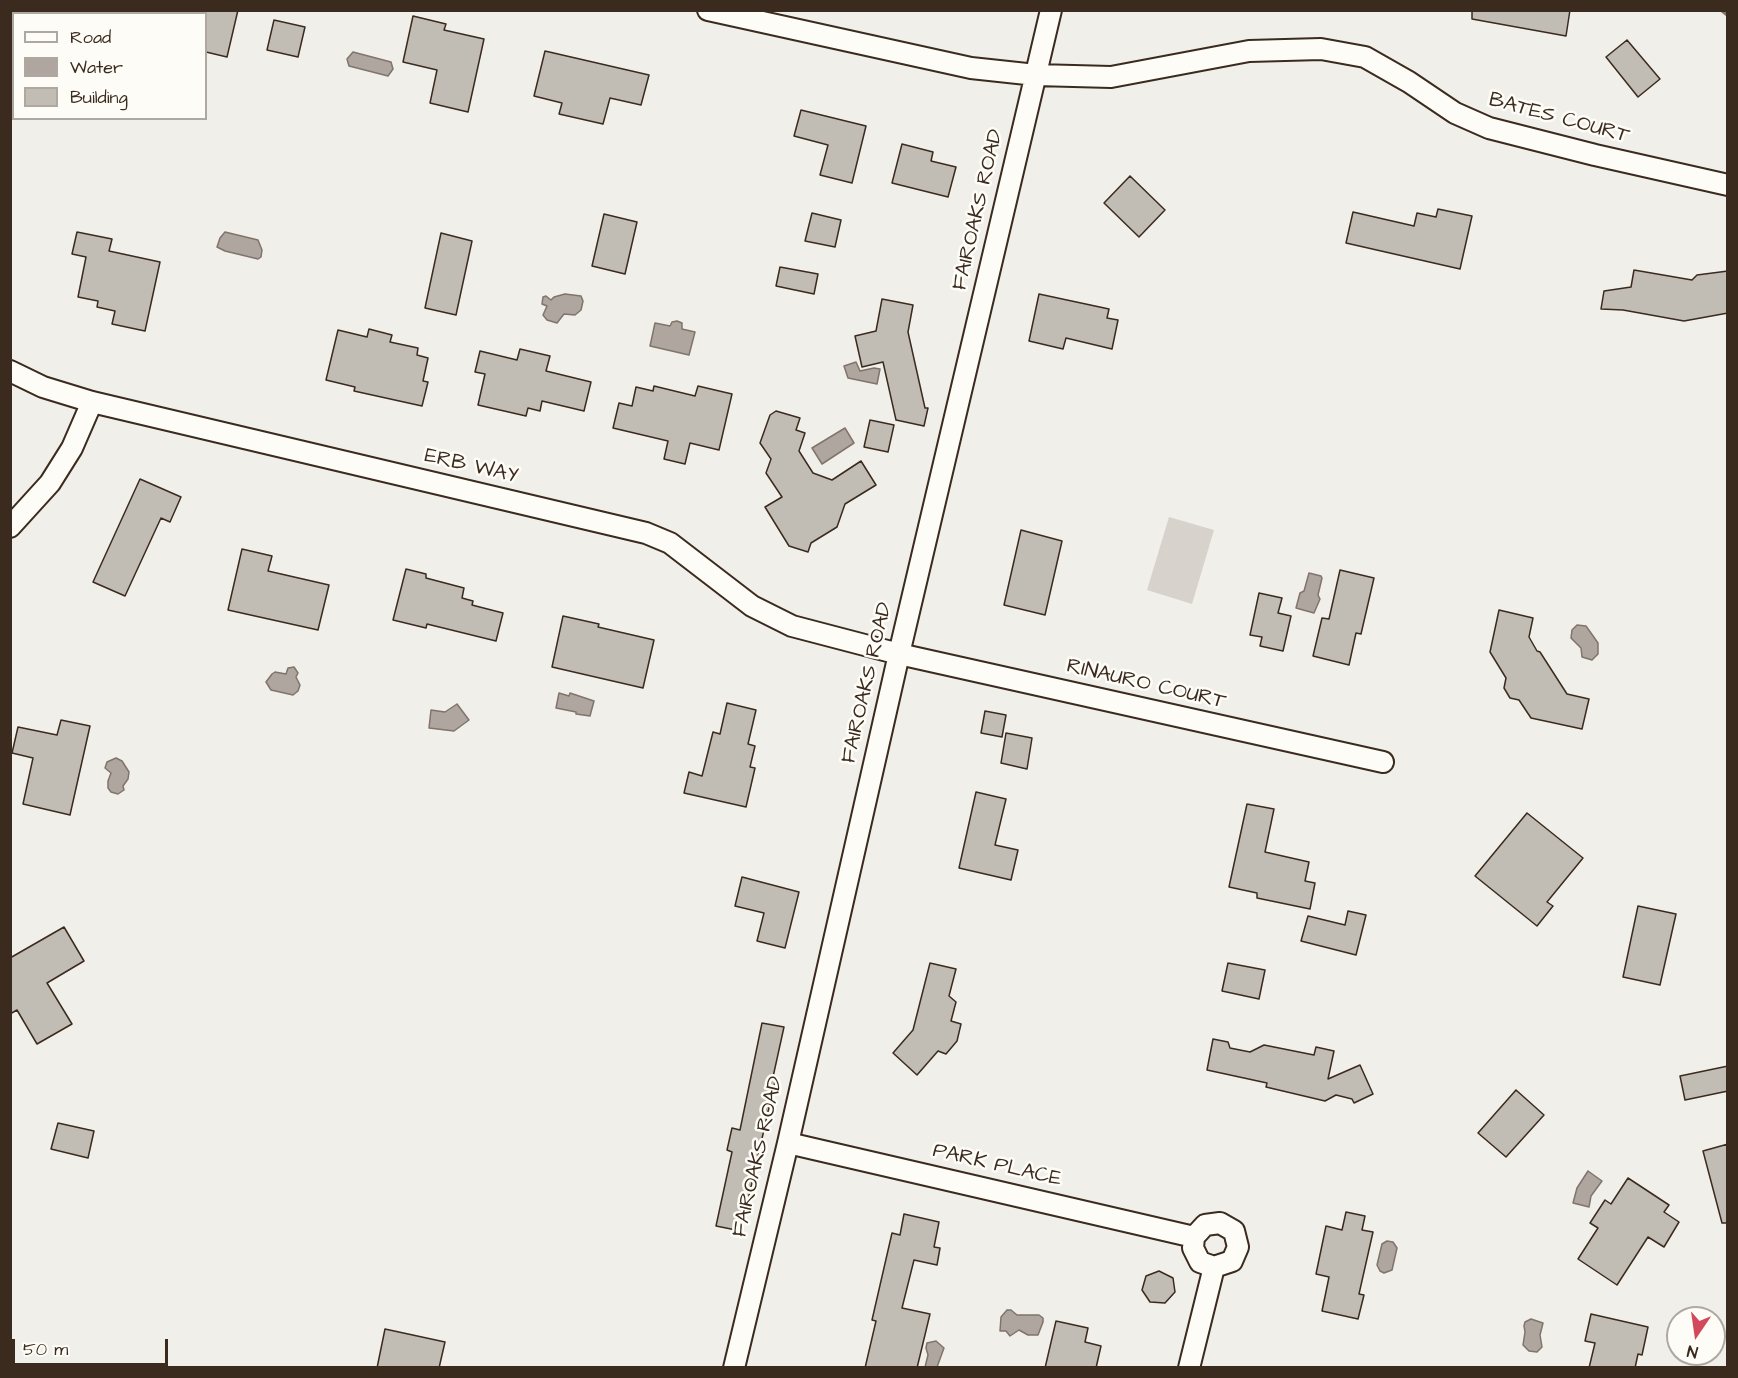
<!DOCTYPE html>
<html>
<head>
<meta charset="utf-8">
<style>
  body { margin:0 }
  #map { position:relative; width:1738px; height:1378px; overflow:hidden; background:#f1efea; font-family:"Architects Daughter",sans-serif }
  canvas { display:block }
  .frame { position:absolute; inset:0; border:12px solid #3b2a1e; pointer-events:none }
  .legend { position:absolute; left:12px; top:12px; width:195px; height:108px; box-sizing:border-box; background:#fdfcf7; border:2px solid #afa8a0; margin:0; padding:8px 10px; list-style:none; font-size:18px; color:#3b2a1e }
  .legend li { display:flex; align-items:center; gap:12px; height:30px }
  .legend b { width:30px; border:2px solid #afa8a0 }
  .north { position:absolute; left:1666px; top:1306px; width:60px; height:60px; box-sizing:border-box; background:#fdfcf7; border:2px solid #afa8a0; border-radius:50%; rotate:193deg; font-size:16px; font-weight:700; line-height:24px; text-align:center; color:#3b2a1e }
  .north::after { content:''; display:block; margin:auto; width:21px; height:27px; background:#d1495b; clip-path:polygon(50% 0,100% 100%,50% 72%,0 100%) }
  .scale { position:absolute; left:12px; top:1339px; width:156px; height:27px; box-sizing:border-box; border:3px solid #3b2a1e; border-top:0; padding-left:8px; font-size:18px; line-height:21px; white-space:nowrap; color:#3b2a1e; -webkit-text-stroke:4px #fdfcf7; paint-order:stroke }
</style>
</head>
<body>
<div id="map">
<canvas width="1738" height="1378"></canvas>
<div class="frame"></div>
<ul class="legend">
<li><b style="height:8px;background:#fdfcf7"></b>Road</li>
<li><b style="height:16px;background:#aea69f"></b>Water</li>
<li><b style="height:16px;background:#c1bcb4"></b>Building</li>
</ul>
<div class="north">N</div>
<div class="scale">50 m</div>
</div>
<script>
const c = document.querySelector('canvas').getContext('2d');
c.lineJoin = 'round';
function fill(path, color) { c.fillStyle = color; c.fill(path, 'evenodd'); }
const toPath = rows => new Path2D(rows.map(r => 'M' + r).join(''));
function stroke(path, color, width, dash) { c.strokeStyle = color; c.lineWidth = width; c.lineCap = dash ? 'butt' : 'round'; c.setLineDash(dash || []); c.stroke(path); }
function drawText(font, color, halo, rows, align = 'center') {
  c.font = font + ' "Architects Daughter",sans-serif'; c.lineWidth = 5; c.setLineDash([]); c.textBaseline = 'middle'; c.strokeStyle = halo; c.fillStyle = color; for (const [text, x, y, turn = 0] of rows) {
    c.save(); c.translate(x, y); c.rotate((+turn || 0) * Math.PI / 180); c.textAlign = isNaN(turn) ? turn : align; if (halo) c.strokeText(text, 0, 0); c.fillText(text, 0, 0); c.restore();
  }
}
fill(toPath([
  [1169,517,1214,530,1192,604,1147,590]
]), '#d7d2cc');
const water = toPath([
  [353,52,391,62,393,69,388,76,349,66,347,59,353,52],
  [225,232,258,240,262,250,261,257,258,259,225,251,217,247,220,238,225,232],
  [565,294,581,296,583,301,581,310,575,315,564,314,557,323,547,320,543,315,547,306,542,304,543,297,546,296,551,300,554,297,565,294],
  [677,321,682,323,682,329,695,332,689,355,650,346,655,323,670,326,672,322,677,321],
  [856,362,860,371,874,368,880,369,877,384,848,378,844,366,856,362],
  [845,428,854,443,822,464,812,448,845,428],
  [1309,573,1321,576,1322,578,1318,595,1320,599,1314,613,1296,608,1300,593,1304,591,1309,573],
  [1577,625,1586,626,1598,643,1598,654,1592,660,1582,657,1581,648,1571,638,1572,630,1577,625],
  [294,667,298,673,296,677,300,685,298,691,293,695,271,690,266,682,272,674,275,672,286,674,288,668,294,667],
  [559,693,569,696,570,693,594,701,590,716,576,714,576,712,556,708,559,693],
  [457,704,469,720,454,731,429,728,431,710,445,712,457,704],
  [116,758,122,761,129,772,128,779,123,786,124,790,118,794,111,792,108,788,108,781,111,773,105,768,107,762,116,758],
  [1588,1171,1602,1181,1591,1196,1589,1207,1573,1203,1577,1188,1588,1171],
  [1387,1241,1393,1242,1397,1248,1392,1270,1384,1273,1380,1271,1377,1265,1382,1244,1387,1241],
  [1007,1310,1011,1310,1017,1315,1039,1315,1043,1318,1043,1322,1038,1335,1028,1335,1019,1330,1010,1336,1006,1331,1000,1331,1001,1317,1007,1310],
  [1531,1319,1543,1323,1540,1335,1542,1347,1537,1352,1529,1351,1523,1345,1525,1332,1524,1326,1525,1322,1531,1319],
  [936,1341,944,1348,937,1367,925,1367,928,1355,926,1348,927,1343,936,1341]
]);
fill(water, '#aea69f');
stroke(water, '#80746b', 1.5);
stroke(toPath([
  [1723,10,1728,14]
]), '#80746b', 6);
const building = toPath([
  [206,10,238,10,227,57,206,52,206,10],
  [1472,10,1570,10,1566,36,1472,19,1472,10],
  [413,16,446,24,444,30,484,39,468,112,430,103,437,70,403,62,413,16],
  [274,20,305,27,298,57,267,50,274,20],
  [1627,40,1660,79,1638,97,1606,57,1627,40],
  [545,51,649,75,641,105,610,98,603,124,559,114,562,103,534,96,545,51],
  [801,110,866,126,852,183,820,175,828,145,794,136,801,110],
  [902,144,933,152,931,161,956,167,948,197,892,183,902,144],
  [1130,176,1165,210,1139,237,1104,203,1130,176],
  [1438,209,1472,216,1460,269,1346,243,1353,212,1414,226,1417,213,1436,217,1438,209],
  [812,213,841,220,835,247,805,241,812,213],
  [604,214,637,222,625,274,592,266,604,214],
  [77,232,112,239,109,251,160,262,145,331,112,324,115,311,97,307,98,301,78,297,86,257,72,254,77,232],
  [441,233,472,241,456,315,425,308,441,233],
  [780,267,818,274,814,294,776,286,780,267],
  [1634,270,1692,280,1697,275,1728,271,1728,313,1684,321,1623,310,1601,309,1604,291,1631,287,1634,270],
  [1039,294,1109,309,1107,318,1118,320,1112,349,1066,338,1063,349,1029,341,1039,294],
  [882,299,913,305,908,332,925,408,928,408,924,426,896,420,883,362,862,367,855,336,876,331,882,299],
  [369,329,392,335,390,342,418,348,417,355,428,358,423,381,428,382,422,406,354,391,355,387,326,380,338,330,367,337,369,329],
  [520,349,550,356,546,371,591,382,584,411,542,401,540,411,528,408,526,416,478,405,485,374,475,372,480,351,517,360,520,349],
  [654,386,695,396,698,386,732,394,719,450,690,443,685,464,664,459,668,441,613,428,619,403,632,406,636,387,653,391,654,386],
  [776,411,800,418,796,430,805,433,799,451,813,473,832,480,861,461,876,485,845,504,837,527,811,543,808,552,789,546,765,507,782,497,766,473,771,459,760,443,770,415,776,411],
  [870,420,894,425,888,452,864,447,870,420],
  [140,479,181,497,170,522,161,518,125,596,93,582,140,479],
  [1021,530,1062,541,1045,615,1004,605,1021,530],
  [242,549,272,556,268,571,329,585,318,630,228,610,242,549],
  [406,569,426,574,426,578,464,588,462,598,473,601,472,605,503,613,496,641,427,624,426,628,393,620,406,569],
  [1340,570,1374,578,1361,634,1356,633,1349,665,1313,656,1322,618,1329,619,1340,570],
  [1259,593,1282,598,1278,613,1291,616,1283,651,1260,646,1262,637,1250,635,1259,593],
  [1499,610,1533,618,1529,637,1537,651,1540,652,1567,694,1589,699,1582,729,1531,718,1519,700,1510,698,1504,688,1506,678,1490,652,1499,610],
  [563,616,599,624,598,627,654,640,643,688,552,667,563,616],
  [727,703,756,710,748,744,755,746,750,767,755,768,746,807,684,793,689,772,702,776,713,732,720,734,727,703],
  [985,711,1006,715,1002,737,981,733,985,711],
  [61,720,90,726,70,815,23,804,33,758,12,753,18,727,57,735,61,720],
  [1006,733,1032,738,1027,769,1001,763,1006,733],
  [976,792,1006,799,995,845,1018,850,1011,880,959,868,976,792],
  [1247,804,1274,809,1265,852,1309,862,1305,881,1315,883,1310,909,1257,898,1257,893,1229,887,1247,804],
  [1527,813,1583,858,1547,902,1553,906,1537,926,1475,876,1527,813],
  [742,877,799,892,785,948,757,941,764,913,735,906,742,877],
  [1638,906,1676,914,1660,985,1623,977,1638,906],
  [1348,911,1366,915,1356,955,1301,941,1308,916,1345,925,1348,911],
  [64,927,84,961,47,983,72,1024,37,1044,17,1010,10,1014,10,958,64,927],
  [930,963,956,969,949,996,956,1002,951,1021,961,1024,957,1041,946,1054,938,1051,917,1075,893,1053,913,1030,930,963],
  [1228,963,1265,970,1259,999,1222,991,1228,963],
  [762,1023,784,1027,773,1077,776,1077,741,1231,716,1226,732,1152,727,1150,732,1128,740,1130,762,1023],
  [1213,1039,1228,1042,1230,1048,1250,1052,1264,1045,1314,1055,1316,1047,1334,1051,1328,1079,1360,1065,1373,1094,1354,1103,1352,1099,1336,1095,1325,1101,1266,1087,1267,1083,1207,1070,1213,1039],
  [1728,1066,1728,1091,1685,1100,1680,1076,1728,1066],
  [1516,1090,1544,1115,1506,1157,1478,1133,1516,1090],
  [58,1123,94,1131,88,1158,51,1149,58,1123],
  [1728,1144,1728,1223,1722,1223,1703,1151,1728,1144],
  [1628,1178,1669,1205,1664,1212,1679,1222,1664,1247,1648,1237,1617,1285,1578,1259,1598,1228,1590,1223,1605,1200,1611,1204,1628,1178],
  [1346,1212,1365,1216,1362,1230,1373,1232,1359,1294,1364,1295,1358,1319,1322,1311,1329,1277,1316,1274,1326,1226,1342,1230,1346,1212],
  [904,1214,939,1222,934,1247,940,1248,937,1265,914,1260,902,1308,930,1314,917,1368,865,1368,876,1321,872,1320,892,1233,900,1235,904,1214],
  [1159,1271,1173,1278,1175,1292,1165,1303,1150,1302,1142,1290,1146,1276,1159,1271],
  [1591,1314,1648,1327,1642,1355,1638,1354,1635,1368,1589,1368,1595,1343,1585,1341,1591,1314],
  [1056,1321,1088,1328,1085,1342,1101,1346,1096,1368,1045,1368,1056,1321],
  [385,1329,445,1342,439,1368,377,1368,385,1329]
]);
fill(building, '#c1bcb4');
stroke(building, '#3b2a1e', 1.5);
const street = toPath([
  [708,10,971,68,1036,75,1111,77,1249,51,1321,49,1365,57,1409,82,1455,113,1489,128,1595,155,1728,185],
  [10,371,43,387,92,402,646,533,670,543,752,606,792,626,899,654,1383,762],
  [10,527,50,483,72,448,92,402],
  [788,1143,1194,1237,1205,1225,1220,1223,1234,1231,1238,1247,1232,1261,1214,1267,1200,1262,1193,1248,1194,1237],
  [734,1368,788,1143,899,654,1051,10],
  [1189,1368,1214,1267]
]);
stroke(street, '#3b2a1e', 24);
stroke(street, '#fdfcf7', 20);
drawText('21px', '#3b2a1e', '#fdfcf7', [
  ["BATES COURT",1559,119,15],
  ["FAIROAKS ROAD",979,210,-77],
  ["ERB WAY",471,467,13],
  ["FAIROAKS ROAD",868,683,-77],
  ["RINAURO COURT",1146,685,13],
  ["FAIROAKS ROAD",759,1157,-77],
  ["PARK PLACE",997,1166,13]
]);
</script>
</body>
</html>
